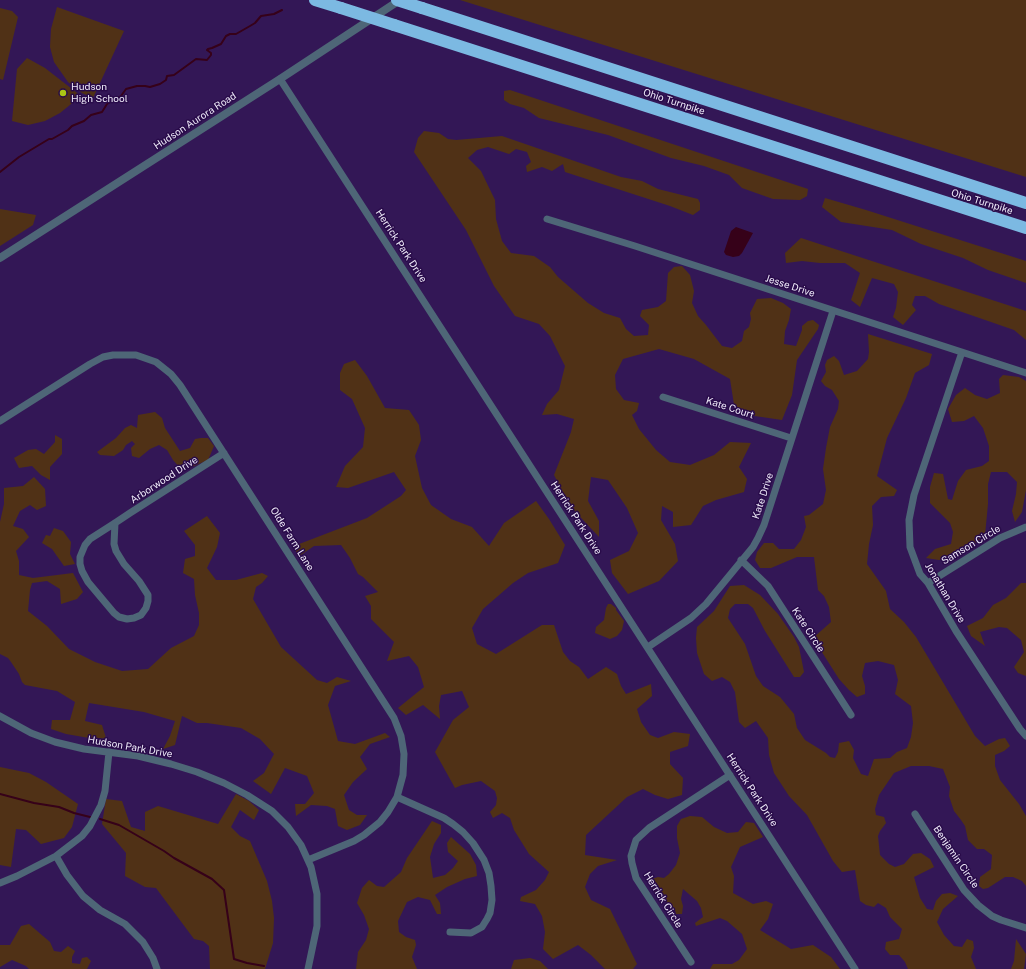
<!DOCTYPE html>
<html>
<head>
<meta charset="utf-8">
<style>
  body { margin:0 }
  canvas { display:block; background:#331756 }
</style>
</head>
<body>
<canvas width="1026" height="969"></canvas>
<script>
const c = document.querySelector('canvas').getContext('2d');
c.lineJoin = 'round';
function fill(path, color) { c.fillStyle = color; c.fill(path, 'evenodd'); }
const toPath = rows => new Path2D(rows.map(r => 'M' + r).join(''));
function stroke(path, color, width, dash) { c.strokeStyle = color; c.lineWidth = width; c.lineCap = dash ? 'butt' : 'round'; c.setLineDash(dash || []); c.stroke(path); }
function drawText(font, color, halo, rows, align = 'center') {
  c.font = font + ' "Public Sans",sans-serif'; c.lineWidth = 3; c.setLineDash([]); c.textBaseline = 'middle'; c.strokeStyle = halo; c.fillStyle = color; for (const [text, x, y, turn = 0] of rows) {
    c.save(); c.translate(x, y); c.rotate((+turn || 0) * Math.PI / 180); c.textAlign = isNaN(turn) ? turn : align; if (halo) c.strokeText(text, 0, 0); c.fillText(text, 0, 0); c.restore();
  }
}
fill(toPath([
  [460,0,1026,0,1026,177],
  [57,7,124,31,93,98,82,93,68,82,54,62,50,47,51,29],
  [0,8,12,11,18,17,3,80,0,79],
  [27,58,45,68,81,96,60,113,45,121,28,125,12,121,17,69],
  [510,90,808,189,807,196,800,200,773,199,742,188,729,175,704,166,671,158,608,135,539,118,524,108,510,104,504,100,504,91],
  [424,131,439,133,448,139,456,140,502,136,621,177,642,181,658,189,698,199,700,203,700,210,693,215,670,206,565,172,563,164,552,171,542,167,527,172,526,166,531,162,527,152,516,149,509,154,488,147,477,150,468,158,481,171,495,200,496,219,502,241,511,253,534,256,550,267,558,277,588,303,604,313,620,318,626,329,634,336,648,335,649,325,640,316,642,310,658,307,666,301,668,273,674,267,682,266,690,275,694,291,692,303,698,316,706,325,722,346,732,348,742,341,744,331,749,327,751,319,750,313,757,299,771,298,783,303,791,309,789,320,785,331,784,344,796,346,802,330,802,326,808,321,813,320,819,325,818,329,797,360,792,395,782,420,755,416,735,411,730,379,694,359,659,349,623,359,615,375,616,389,624,400,639,403,637,411,632,415,639,429,656,450,670,462,690,465,714,455,730,442,751,443,739,467,747,479,744,492,716,500,703,506,691,525,673,527,673,512,662,506,661,520,675,544,678,561,659,581,628,594,612,573,610,560,629,551,638,533,627,508,608,480,591,477,588,501,599,521,599,537,570,506,554,475,571,432,574,419,557,414,542,415,547,404,559,390,565,366,550,336,539,324,515,316,494,286,466,230,414,152,418,138],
  [825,198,866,210,1026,261,1026,283,988,270,963,258,921,244,892,230,841,222,822,207],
  [0,209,36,215,33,225,0,246],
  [801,238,1026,311,1026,340,1014,330,939,304,925,296,915,296,912,305,916,310,903,325,893,317,896,308,898,292,894,284,872,278,860,307,851,300,860,273,845,263,820,263,802,261,786,263,785,253],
  [868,334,932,354,929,365,915,373,906,398,887,438,877,476,897,490,894,496,881,497,872,506,873,525,869,544,867,564,886,591,890,609,904,622,916,637,975,736,985,746,999,739,1005,738,1010,746,1004,751,995,755,995,766,1000,780,1019,804,1026,816,1026,886,1022,881,1013,877,1005,877,988,888,983,889,979,886,980,877,991,869,992,855,984,849,977,849,968,840,965,826,961,820,954,811,949,796,950,787,943,769,929,766,911,766,894,773,879,795,875,809,876,815,884,817,886,823,880,831,878,836,880,855,889,864,895,867,904,864,913,854,921,853,930,859,934,867,914,877,920,898,927,909,933,910,936,901,942,894,950,893,958,896,943,909,937,922,944,935,954,946,962,947,967,939,973,941,974,948,971,957,976,969,908,969,905,962,899,955,890,955,885,949,886,942,899,939,902,929,890,917,886,908,878,903,874,907,866,905,860,901,855,870,842,872,833,861,807,815,789,796,774,773,769,755,768,738,756,721,745,728,739,722,735,692,730,682,722,677,712,681,704,674,697,653,696,638,697,627,714,611,730,586,744,585,760,595,778,614,794,637,799,647,804,672,800,677,794,677,765,631,753,608,748,604,735,604,730,609,728,618,745,644,756,676,763,686,780,697,794,714,797,728,805,740,826,753,830,757,835,758,838,752,839,743,849,741,854,750,853,758,861,774,868,776,874,759,890,758,897,752,907,748,911,737,913,723,911,706,895,694,898,680,894,665,878,661,865,663,862,676,865,686,865,694,857,697,849,690,839,679,813,638,831,622,829,607,824,596,818,590,814,557,797,557,771,568,760,568,755,560,757,552,764,543,773,543,779,549,794,549,801,540,806,527,804,516,809,515,823,504,826,490,823,469,826,448,830,427,838,409,839,401,832,390,825,386,821,381,826,372,825,365,827,360,834,356,839,361,844,375,857,371,868,359,869,352],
  [355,360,367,376,385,408,409,410,419,425,421,440,415,456,422,488,431,505,451,519,472,527,489,546,504,523,536,501,549,519,565,545,558,563,528,573,513,583,483,609,472,628,477,644,496,654,542,625,554,625,563,652,570,661,579,667,588,679,606,667,617,674,621,686,626,694,651,684,652,696,637,709,641,722,650,735,658,738,674,732,690,734,688,746,670,752,670,764,683,778,682,795,668,799,655,795,643,789,627,797,586,835,585,855,617,860,598,866,590,874,585,887,591,900,610,909,637,964,633,969,605,969,591,955,578,945,553,959,543,949,545,932,542,916,535,904,520,901,521,897,536,890,545,880,549,872,529,854,514,830,510,818,502,813,493,818,490,812,496,805,497,798,495,791,481,781,462,785,455,788,435,752,453,720,469,707,462,691,441,695,439,706,440,719,423,705,406,715,398,708,424,687,418,667,409,656,387,661,394,642,371,619,371,606,365,596,378,592,363,577,358,574,350,558,341,545,314,546,298,557,294,546,367,518,401,496,406,490,394,472,348,488,336,487,345,466,363,447,365,428,352,399,340,390,340,373,344,364],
  [1003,375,1019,377,1026,381,1026,490,1022,512,1015,522,1012,511,1016,494,1017,482,1007,472,991,472,988,484,988,504,985,535,965,552,951,558,939,560,926,558,935,549,951,544,953,532,950,523,930,503,930,487,934,473,943,474,948,499,952,500,958,481,966,470,982,466,989,461,989,446,983,428,974,416,964,421,952,422,948,409,956,395,965,388,975,395,987,399,1000,393,999,379],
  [155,412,162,418,165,428,180,451,190,448,195,439,201,438,208,438,214,446,208,460,189,468,181,469,173,460,167,450,159,445,150,449,139,458,132,456,131,448,135,444,132,441,126,445,123,450,114,456,100,455,97,452,116,438,125,428,131,425,137,428,138,415],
  [55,435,62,439,62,454,50,467,50,480,41,475,32,466,19,468,14,458,28,450,36,449,44,454,55,442],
  [34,477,45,489,46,506,37,510,30,505,20,511,13,526,23,529,29,537,16,551,19,561,19,575,33,578,73,573,83,592,77,599,61,604,60,589,47,581,32,583,30,590,28,611,47,626,69,649,95,662,122,671,148,669,171,648,194,636,199,625,199,613,195,595,194,579,183,573,185,559,195,556,195,545,184,531,207,516,220,533,217,547,207,568,216,580,236,580,262,573,268,576,262,583,256,587,253,599,281,647,317,680,327,683,337,677,351,681,335,686,328,705,338,741,355,744,385,733,390,737,370,744,360,757,367,769,353,782,344,795,349,810,357,815,367,815,360,825,347,830,338,826,335,809,327,806,311,805,296,816,295,804,305,804,314,793,307,776,285,768,271,794,253,781,264,773,274,754,260,739,241,728,207,723,197,723,182,716,175,745,163,749,170,736,175,721,144,712,89,703,85,721,102,725,106,738,95,739,66,734,51,729,52,720,70,720,75,702,57,691,25,685,22,682,19,674,11,662,8,658,0,654,0,522,4,504,4,488,23,486],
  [54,528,63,531,71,542,70,554,75,564,64,566,52,549,42,543,46,535,50,536],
  [1021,583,1026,583,1026,676,1018,673,1014,667,1024,652,1021,640,1007,628,999,627,980,632,985,646,971,636,967,626,983,618,993,605,1006,598],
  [608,604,611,604,616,608,616,610,624,621,622,630,617,636,610,639,595,633,596,627,604,620,606,608],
  [0,767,29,773,46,782,78,804,72,827,64,838,41,844,26,830,16,829,11,867,0,865],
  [236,794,249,801,259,810,254,820,240,810,231,827,240,836,250,841,267,881,272,901,274,918,273,943,265,969,210,969,209,946,203,941,194,939,156,888,145,887,125,876,126,853,102,824,106,799,122,801,131,827,145,831,145,812,158,806,218,824],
  [690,816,702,817,714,827,727,833,738,832,746,822,754,823,763,837,740,847,731,867,734,876,733,893,753,904,766,901,773,904,768,919,760,930,791,949,813,945,831,957,840,969,710,969,713,964,732,964,739,960,747,949,742,934,727,921,720,918,696,926,695,923,703,917,701,908,697,901,683,889,681,899,683,906,682,914,676,914,675,910,651,889,652,879,658,877,664,878,669,874,676,865,680,853,677,838,677,826,681,819],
  [432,821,441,825,441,833,434,844,430,857,433,878,445,875,453,868,458,861,448,852,447,843,451,837,470,854,476,865,477,876,465,879,447,887,435,895,440,903,441,914,437,914,430,900,418,897,407,902,398,921,399,932,406,937,415,940,416,945,412,957,417,969,356,969,358,952,366,940,369,929,364,915,357,903,362,888,369,880,377,886,384,887,401,872,407,858],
  [29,924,50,942,54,951,61,952,68,946,75,951,72,957,72,963,80,964,82,958,87,957,91,961,87,969,29,969,26,966,12,960,0,967,0,945,10,945,21,926],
  [1016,939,1026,954,1024,969,1011,969,1014,961],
  [530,958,540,961,548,969,511,969,514,960]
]), '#503116');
fill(toPath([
  [736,227,753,233,742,253,739,256,733,257,726,255,724,252,731,231]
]), '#360119');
stroke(toPath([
  [0,172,19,157,49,139,52,139,68,130,72,126,84,121,91,115,102,112,107,104,121,96,126,89,137,86,145,86,150,87,160,84,166,80,167,76,174,75,196,59,207,60,211,55,211,53,207,50,208,49,212,48,221,44,226,36,230,34,236,34,250,26,255,23,261,16,274,14,282,10],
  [0,794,34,803,59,807,74,813,90,817],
  [100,819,119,825,164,851,174,858,212,879,224,890,234,959,247,963,264,966]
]), '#360119', 2);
stroke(toPath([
  [280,79,855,969],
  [547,219,635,246,1026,373],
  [962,352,914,495,909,520,910,547,920,574,928,583,956,631,1020,729,1026,736],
  [663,397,791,438],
  [0,421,90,364,103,357,113,355,136,355,156,362,171,374,180,385,394,718,401,736,404,754,403,775,397,797,388,812,380,822,364,835,354,841,308,860],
  [115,523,114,544,116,551,124,564,139,581,148,595,148,601,146,608,141,615,134,618,127,619,119,617,114,613,88,582,82,571,80,564,80,557,85,545,90,539,115,523,130,513,224,453],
  [741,560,768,586,851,715],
  [928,583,1000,538,1026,527],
  [648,647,691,618,706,604,753,547,758,538,764,525,833,311],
  [0,716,31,733,55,742,84,749,138,756,171,764,197,772,224,783,247,795,272,811,288,827,301,845,311,867,317,894,317,926,308,969],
  [397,797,444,818,453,824,463,832,473,843,484,860,489,873,491,886,492,900,490,913,487,919,482,927,471,933,450,932],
  [915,814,964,890,978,905,992,916,1001,920,1026,928],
  [56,856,67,875,83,896,100,910,125,924,143,942,153,958,157,969],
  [0,883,17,876,56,856,82,836,90,826,101,805,105,791,109,752],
  [691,962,636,878,632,863,631,856,636,840,649,828,730,775]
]), '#4e6677', 7);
stroke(toPath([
  [0,258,280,79,400,0]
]), '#4e6677', 8);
stroke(toPath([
  [315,0,341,8],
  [422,8,1026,203],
  [394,25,1026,228]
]), '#7cb9e2', 12);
stroke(toPath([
  [397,0,422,8],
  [341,8,394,25]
]), '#7cb9e2', 12);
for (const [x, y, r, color] of [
  [63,93,4,"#abc615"]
]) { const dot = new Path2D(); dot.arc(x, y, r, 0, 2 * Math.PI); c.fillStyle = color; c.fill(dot); stroke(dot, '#290b4a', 1.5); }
drawText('10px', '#eeeaf9', '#290b4a', [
  ["Hudson",71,87],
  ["High School",71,99]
], 'left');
drawText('10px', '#eeeaf9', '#290b4a', [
  ["Ohio Turnpike",674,102,18],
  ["Hudson Aurora Road",195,121,-33],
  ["Ohio Turnpike",982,202,17],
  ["Herrick Park Drive",401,246,57],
  ["Jesse Drive",790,286,18],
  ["Kate Court",730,408,18],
  ["Arborwood Drive",164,480,-33],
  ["Kate Drive",763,496,-72],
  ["Herrick Park Drive",576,518,57],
  ["Olde Farm Lane",292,539,58],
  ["Samson Circle",971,545,-31],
  ["Jonathan Drive",945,593,59],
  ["Kate Circle",808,630,57],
  ["Hudson Park Drive",130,747,10],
  ["Herrick Park Drive",752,790,57],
  ["Benjamin Circle",956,857,56],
  ["Herrick Circle",663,900,58]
]);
</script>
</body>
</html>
